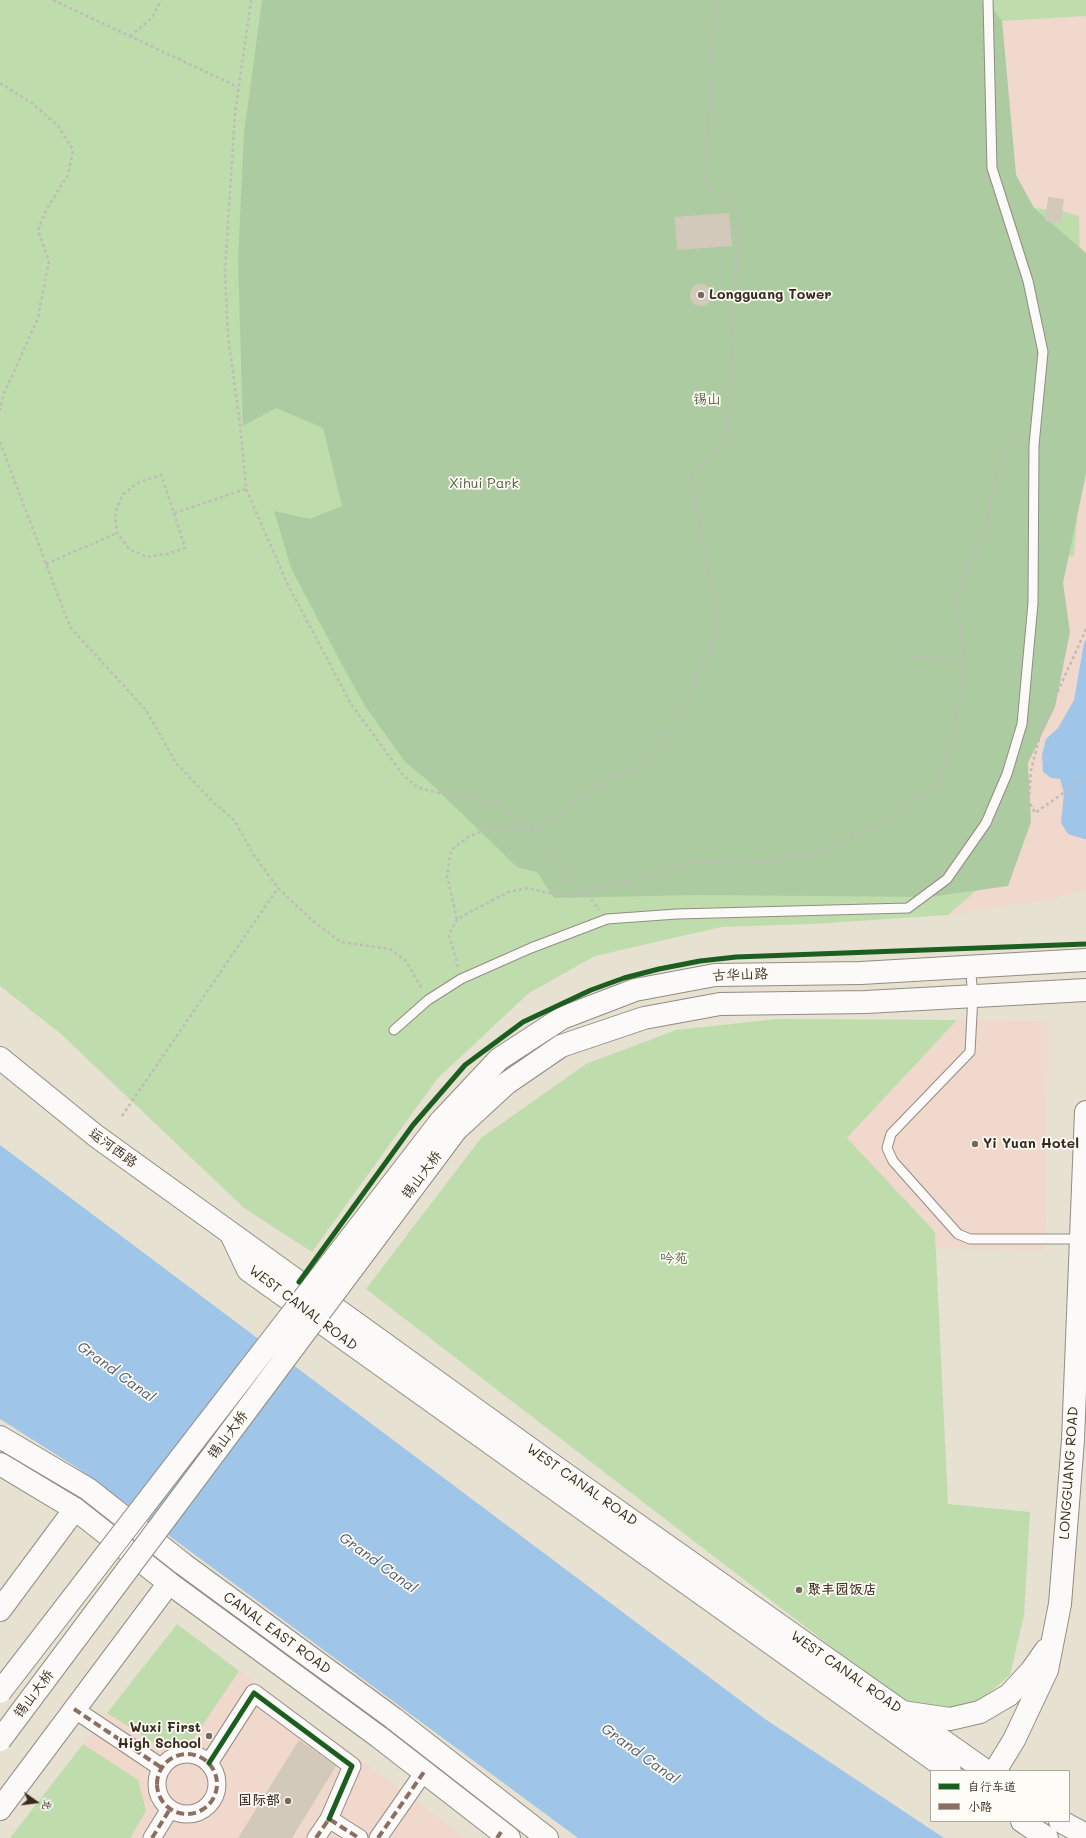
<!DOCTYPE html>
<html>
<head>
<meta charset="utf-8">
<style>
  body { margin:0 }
  #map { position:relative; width:1086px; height:1838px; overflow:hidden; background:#e7e1d2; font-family:Mali,"LXGW WenKai TC",sans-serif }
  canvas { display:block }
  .legend { position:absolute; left:930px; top:1770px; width:140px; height:52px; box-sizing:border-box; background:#fdfcf7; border:1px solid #afa8a0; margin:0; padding:5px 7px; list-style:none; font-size:12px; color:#3b2a1e }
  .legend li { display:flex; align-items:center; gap:8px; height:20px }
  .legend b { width:20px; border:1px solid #afa8a0 }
  .north { position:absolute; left:16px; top:1782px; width:40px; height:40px; -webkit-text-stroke:3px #fdfcf7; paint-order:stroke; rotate:104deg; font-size:11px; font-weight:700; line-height:16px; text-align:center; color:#3b2a1e }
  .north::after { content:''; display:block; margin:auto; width:14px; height:18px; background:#3b2a1e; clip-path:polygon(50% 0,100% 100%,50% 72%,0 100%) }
</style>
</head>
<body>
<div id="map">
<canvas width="1086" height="1838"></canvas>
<ul class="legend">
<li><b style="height:5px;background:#1b5e20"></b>自行车道</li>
<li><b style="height:5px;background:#8d6e63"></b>小路</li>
</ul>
<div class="north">北</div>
</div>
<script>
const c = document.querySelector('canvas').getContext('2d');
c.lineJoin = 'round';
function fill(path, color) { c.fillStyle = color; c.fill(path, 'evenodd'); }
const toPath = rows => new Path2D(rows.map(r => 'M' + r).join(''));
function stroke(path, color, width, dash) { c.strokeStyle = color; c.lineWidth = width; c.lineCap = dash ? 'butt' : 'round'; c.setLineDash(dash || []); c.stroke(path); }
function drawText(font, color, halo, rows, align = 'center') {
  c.font = font + ' Mali,"LXGW WenKai TC",sans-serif'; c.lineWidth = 3.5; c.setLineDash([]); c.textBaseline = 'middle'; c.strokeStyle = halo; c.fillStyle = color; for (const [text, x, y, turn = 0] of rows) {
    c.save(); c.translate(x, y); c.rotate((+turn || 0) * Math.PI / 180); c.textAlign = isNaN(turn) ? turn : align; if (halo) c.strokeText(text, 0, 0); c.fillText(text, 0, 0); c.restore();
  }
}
fill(toPath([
  [1086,16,1086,890,1049,900,948,915,999,871,1017,810,1051,558,1074,556,1047,209,1034,208,1016,175,1002,21],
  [957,1020,1047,1021,1046,1250,936,1248,935,1232,847,1138],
  [177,1624,466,1838,10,1838]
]), '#f0d8cc');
fill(toPath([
  [0,0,1086,0,1086,16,1002,21,1016,175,1034,208,1062,211,1079,216,1084,431,1074,556,1051,558,999,871,948,915,812,924,721,927,595,956,529,993,437,1079,312,1252,244,1208,61,1034,0,986],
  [777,1019,957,1020,847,1138,935,1232,948,1504,1030,1512,1024,1615,1010,1675,981,1700,943,1713,907,1705,366,1289,481,1138,586,1064,676,1030],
  [177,1624,239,1671,193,1739,162,1748,107,1713],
  [83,1744,138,1780,146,1811,130,1838,10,1838]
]), '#bfddac');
fill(toPath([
  [262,0,986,0,1002,21,1016,175,1034,208,1086,253,1086,474,1063,583,1070,632,1055,707,1028,763,1031,822,1008,886,930,897,698,895,554,898,537,872,517,867,426,779,406,763,365,706,339,659,291,568,274,511,310,519,342,506,323,428,276,408,243,426,238,261,244,133]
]), '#adcba0');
fill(toPath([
  [1086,640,1086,839,1084,839,1068,834,1061,823,1064,793,1060,779,1051,778,1043,772,1042,755,1046,739,1058,728,1074,700,1084,643],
  [0,1145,765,1719,944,1838,578,1838,79,1469,0,1419]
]), '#9fc6e8');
fill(toPath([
  [1048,197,1064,199,1061,223,1045,221],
  [729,213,732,246,677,250,675,217],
  '690 295a11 11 0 1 1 22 0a11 11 0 1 1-22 0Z',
  [299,1740,336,1766,292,1838,238,1838]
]), '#d3c9bb');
const service = toPath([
  [970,966,973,995,970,1052,891,1134,887,1148,893,1161,958,1234,970,1239,1080,1239],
  [394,1030,428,1000,461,979,531,948,607,919,677,914,908,908,947,879,986,823,1007,774,1022,724,1033,603,1034,445,1043,352,1028,281,992,168,988,0]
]);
const minor = toPath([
  [74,1709,162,1768],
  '157 1784a30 30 0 1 1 60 0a30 30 0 1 1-60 0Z',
  [209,1763,254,1693,352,1766,329,1819],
  [152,1838,170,1809],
  [316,1838,329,1819,359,1838],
  [378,1838,424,1772]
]);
const secondary = toPath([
  [440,1122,499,1059,562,1018,635,990,715,975,861,973,1086,960],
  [456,1130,507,1083,561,1046,644,1018,720,1004,866,1002,1086,990],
  [0,1610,75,1509],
  [902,1712,950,1719,980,1712,1009,1695,1032,1670,1046,1650],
  [995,1771,1014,1740,1047,1670,1060,1604,1073,1440,1086,1112],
  [0,1809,169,1583]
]);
const primary = toPath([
  [0,1058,96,1136,554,1466,986,1771],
  [231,1234,248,1270,950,1771],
  [0,1437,88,1489,183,1564,393,1718,547,1838],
  [0,1464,75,1509,169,1583,379,1737,509,1838],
  [1022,1821,1047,1838],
  [1060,1821,1086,1835]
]);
stroke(service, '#928c83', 11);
stroke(minor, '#928c83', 19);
stroke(secondary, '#928c83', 24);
stroke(primary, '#928c83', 24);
stroke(toPath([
  [53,0,238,87],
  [251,0,235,114,225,271,228,337,240,424,246,489,287,583,351,704,403,775,417,787,449,796,479,799,501,806,536,830,563,873,585,891,599,910],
  [130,36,152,18,161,0],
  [0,83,32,103,58,126,73,150,68,175,47,208,38,230,49,261,38,318,3,396,0,410],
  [0,442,70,627,146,710,176,763,214,803,235,821,253,854,278,888,313,921,341,942,390,949,406,961,422,989],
  [174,513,185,548,167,554,147,557,129,549,117,533,115,513,123,494,139,482,161,475,174,513,246,489],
  [46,564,117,533],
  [1086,629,1042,727,1031,770,1029,801,1035,813,1086,777],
  [902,655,966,662],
  [457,919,447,876,451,850,468,837,492,827,536,830,601,784,639,766,679,717,721,625,706,562,692,472,727,442,739,213,705,185,715,0],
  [458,967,449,935,457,919,508,892,528,888,561,896,645,877,692,861,742,864,809,855,882,825,938,782,954,731,966,662,956,596,988,521,1000,455,1022,435],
  [122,1116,278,888]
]), '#bebcb8', 2.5, [3, 3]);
stroke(service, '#fbfaf8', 9);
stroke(minor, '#fbfaf8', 17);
stroke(secondary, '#fbfaf8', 22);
stroke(primary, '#fbfaf8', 22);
const secondaryBridge = toPath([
  [0,1692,440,1122],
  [0,1740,456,1130]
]);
stroke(secondaryBridge, '#928c83', 24, []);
stroke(secondaryBridge, '#fbfaf8', 22);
stroke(toPath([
  [74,1709,162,1768],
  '157 1784a30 30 0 1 1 60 0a30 30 0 1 1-60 0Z',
  [152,1838,170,1809],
  [316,1838,329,1819,359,1838],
  [378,1838,424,1772],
  [497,1838,501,1832]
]), '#8d6e63', 4, [8, 4]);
stroke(toPath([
  [299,1282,413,1125,465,1065,523,1022,591,990,624,978,659,969,700,961,736,957,1086,944],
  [209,1763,254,1693,352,1766,329,1819]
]), '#1b5e20', 5);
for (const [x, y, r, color] of [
  [701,295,4,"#776a5d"],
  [975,1144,4,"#776a5d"],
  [799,1590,4,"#776a5d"],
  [209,1736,4,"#776a5d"],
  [288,1801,4,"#776a5d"]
]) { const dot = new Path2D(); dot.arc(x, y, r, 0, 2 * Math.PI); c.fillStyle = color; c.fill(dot); stroke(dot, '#fdfcf7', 1.5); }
drawText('bold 14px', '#3b2a1e', '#fdfcf7', [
  ["Longguang Tower",709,295],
  ["Yi Yuan Hotel",983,1144],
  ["聚丰园饭店",807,1590],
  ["Wuxi First",201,1728,"right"],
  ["High School",201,1744,"right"],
  ["国际部",280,1801,"right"]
], 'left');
drawText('14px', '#595f3f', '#fdfcf7', [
  ["锡山",707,400],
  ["Xihui Park",484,484],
  ["吟苑",674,1259]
]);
drawText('14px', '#3b2a1e', '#fdfcf7', [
  ["古华山路",740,975,-2],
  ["运河西路",113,1148,36],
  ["锡山大桥",422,1175,-53],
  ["WEST CANAL ROAD",303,1308,37],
  ["锡山大桥",228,1435,-53],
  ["LONGGUANG ROAD",1069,1473,-86],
  ["WEST CANAL ROAD",582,1485,35],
  ["CANAL EAST ROAD",277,1633,36],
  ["WEST CANAL ROAD",846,1672,35],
  ["锡山大桥",34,1694,-53]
]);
drawText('italic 15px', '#535c68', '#fdfcf7', [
  ["Grand Canal",116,1372,36],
  ["Grand Canal",378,1563,36],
  ["Grand Canal",640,1754,36]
]);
</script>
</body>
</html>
